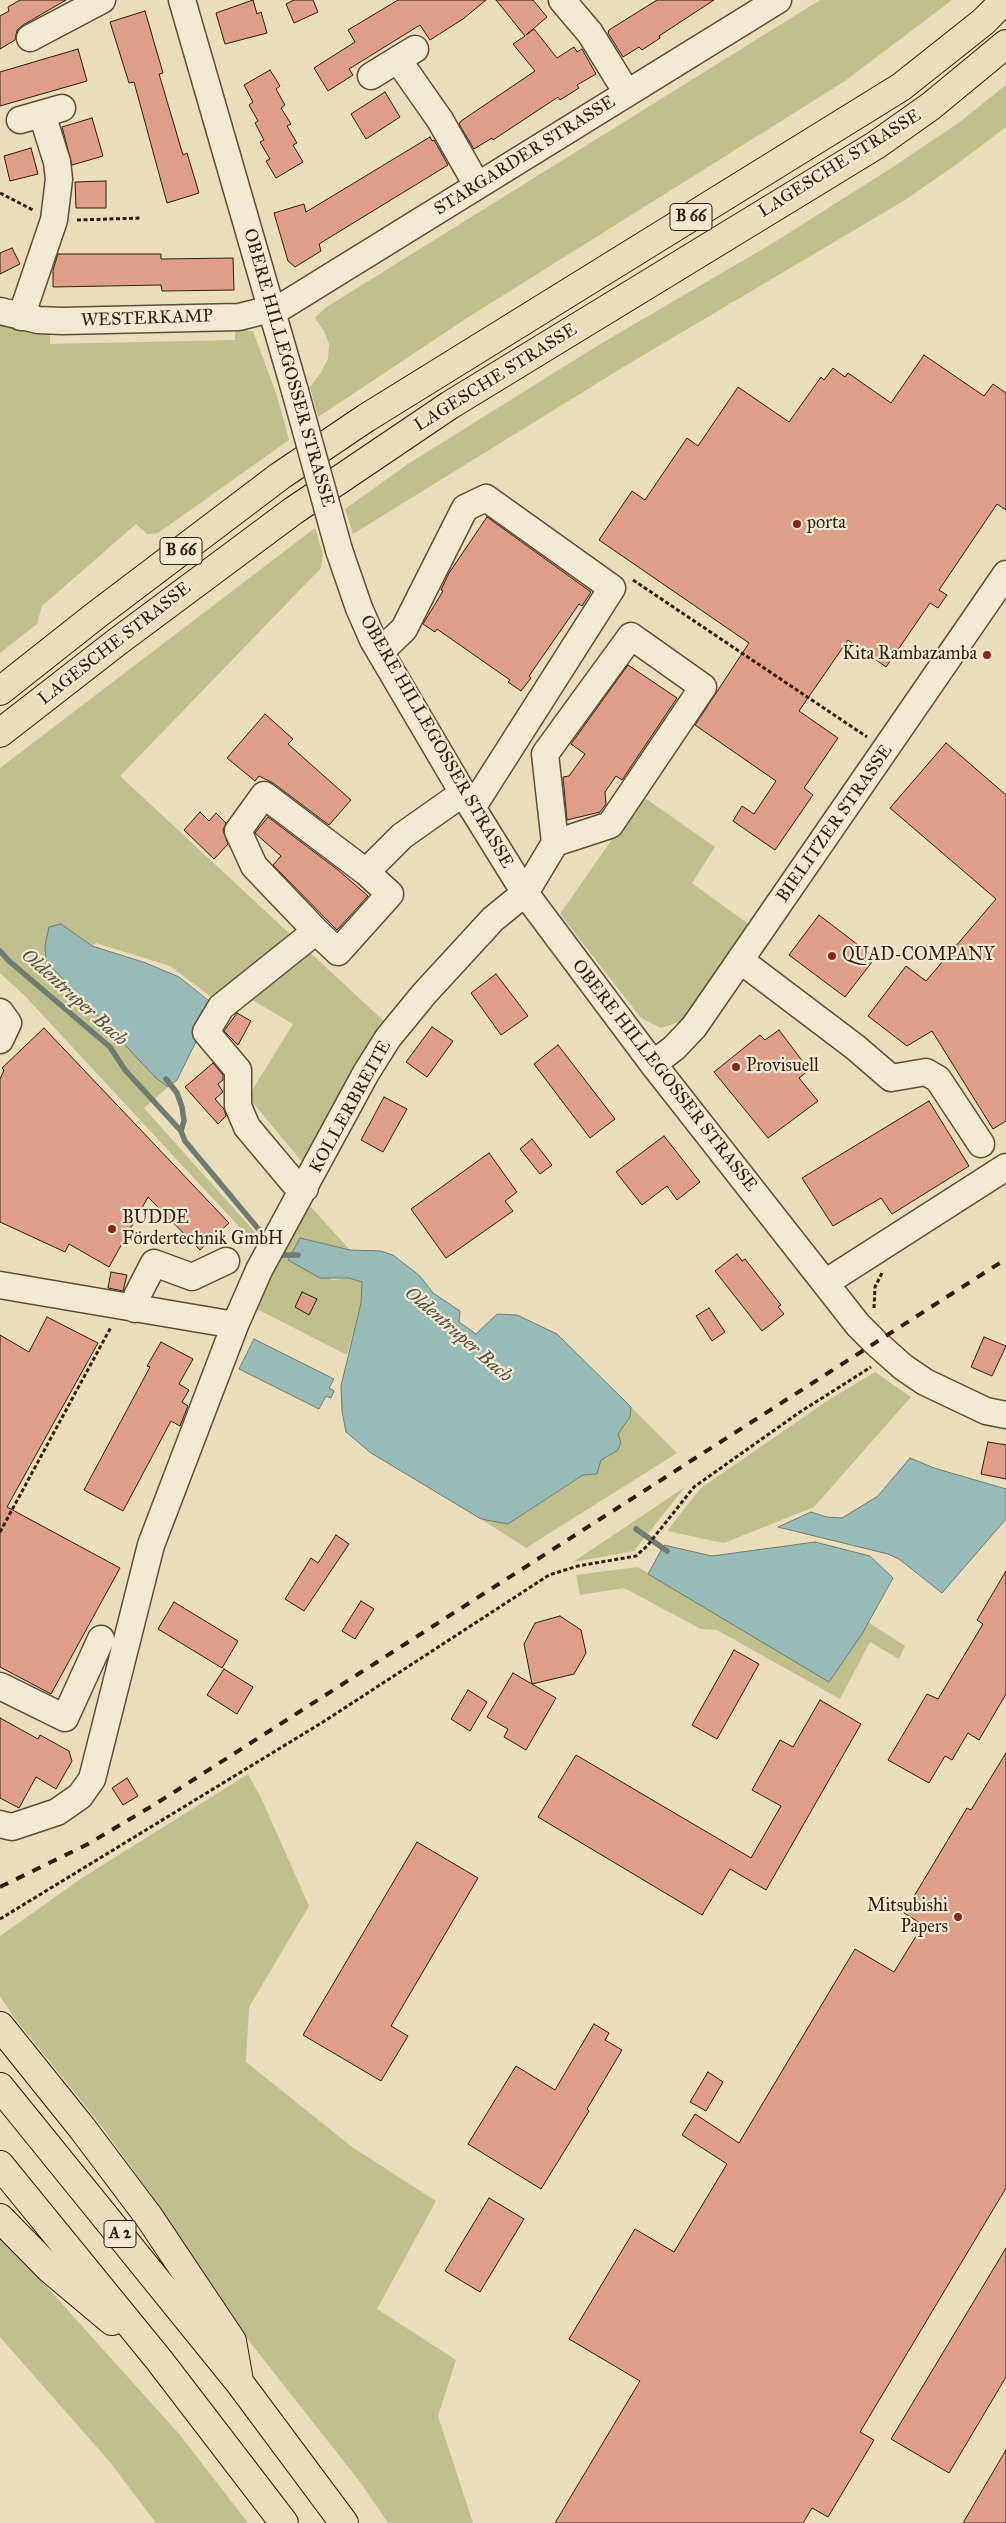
<!DOCTYPE html>
<html>
<head>
<meta charset="utf-8">
<style>
  body { margin:0 }
  canvas { display:block; background:#e9ddbc }
</style>
</head>
<body>
<canvas width="1006" height="2523"></canvas>
<script>
const c = document.querySelector('canvas').getContext('2d');
c.lineJoin = 'round';
function fill(path, color) { c.fillStyle = color; c.fill(path, 'evenodd'); }
const toPath = rows => new Path2D(rows.map(r => 'M' + r).join(''));
function stroke(path, color, width, dash) { c.strokeStyle = color; c.lineWidth = width; c.lineCap = dash ? 'butt' : 'round'; c.setLineDash(dash || []); c.stroke(path); }
function drawText(font, color, halo, rows, align = 'center') {
  c.font = font + ' "IM FELL Great Primer",serif'; c.lineWidth = 4.5; c.setLineDash([]); c.textBaseline = 'middle'; c.strokeStyle = halo; c.fillStyle = color; for (const [text, x, y, turn = 0] of rows) {
    c.save(); c.translate(x, y); c.rotate((+turn || 0) * Math.PI / 180); c.textAlign = isNaN(turn) ? turn : align; if (halo) c.strokeText(text, 0, 0); c.fillText(text, 0, 0); c.restore();
  }
}
fill(toPath([
  [820,0,952,0,845,81,467,318,318,417,310,387,320,374,328,359,329,344,324,331,315,318,325,308],
  [1006,85,1006,127,957,164,905,200,625,366,353,534,345,509,408,464,597,346,773,243,896,165,961,121],
  [0,319,50,329,50,344,235,340,235,326,245,326,248,331,253,331,277,396,289,440,158,533,147,534,136,524,42,606,37,624,0,653],
  [315,528,323,555,321,568,120,776,290,934,218,1002,170,966,96,943,92,946,61,924,62,977,156,1078,168,1087,144,1108,262,1240,258,1247,25,996,0,973,0,768],
  [642,796,715,847,692,883,751,926,688,1019,661,1028,641,1018,560,914],
  [304,947,386,1023,369,1041,303,1163,248,1097,293,1024,249,998],
  [309,1205,350,1250,300,1238,288,1260,333,1280,349,1278,362,1282,361,1303,347,1355,257,1309,278,1261],
  [875,1372,911,1397,814,1507,724,1543,667,1531,701,1488,830,1399],
  [631,1407,677,1453,526,1548,481,1519,508,1524,584,1475,594,1475,601,1460,617,1451,618,1434,630,1417],
  [685,1487,634,1551,573,1562],
  [638,1567,829,1682,868,1622,905,1646,899,1659,870,1642,840,1699,717,1630,701,1629,624,1588,580,1595,576,1575],
  [248,1774,262,1800,309,1906,249,2007,246,2062,352,2147,436,2201,377,2309,456,2360,438,2416,473,2523,388,2523,360,2482,238,2327,157,2203,100,2124,13,2016,0,1996,0,1936,82,1878],
  [0,2239,37,2276,180,2435,248,2523,156,2523,109,2461,0,2337]
]), '#bebf8b');
const water = toPath([
  [61,924,92,946,146,963,179,977,214,1005,177,1080,168,1087,156,1078,46,961,45,946,49,927,61,924],
  [300,1238,350,1250,381,1251,393,1255,420,1276,433,1293,460,1311,459,1322,476,1334,497,1314,517,1315,557,1334,631,1407,630,1417,618,1434,621,1443,617,1451,601,1460,597,1474,583,1475,508,1524,481,1519,371,1453,346,1432,342,1411,341,1386,361,1303,362,1282,349,1278,320,1278,288,1260,300,1238],
  [254,1339,334,1379,329,1388,334,1391,331,1398,326,1396,319,1409,239,1369,254,1339],
  [910,1458,934,1468,1006,1489,1006,1519,942,1593,899,1559,888,1554,778,1527,811,1512,827,1517,842,1518,878,1496,910,1458],
  [815,1542,870,1556,893,1578,862,1634,829,1682,648,1574,664,1545,712,1556,815,1542]
]);
fill(water, '#99bbb7');
stroke(water, '#6f7c72', 1);
stroke(toPath([
  [0,951,9,961,110,1047,125,1070,181,1131,185,1141,260,1231],
  [166,1079,177,1093,182,1107,184,1121,181,1131],
  [283,1255,298,1255],
  [636,1529,667,1551]
]), '#6f7c72', 5.5);
const building = toPath([
  [20,0,66,0,23,25,17,30,15,40,0,49,0,16,9,11,8,7,20,0],
  [253,0,257,14,261,12,267,33,225,44,216,13,253,0],
  [294,0,313,0,318,12,294,23,286,4,294,0],
  [398,0,486,0,463,19,430,40,420,25,349,69,353,75,328,91,314,68,355,42,348,30,398,0],
  [496,0,533,0,547,17,526,35,534,29,557,58,574,47,577,52,582,49,596,74,577,85,579,88,560,100,558,97,493,140,492,138,474,149,459,124,461,121,535,71,513,44,525,36,496,0],
  [657,0,714,0,659,36,660,38,642,50,639,47,623,57,608,33,609,30,657,0],
  [145,11,163,73,159,74,183,155,187,153,199,193,167,203,134,82,129,83,110,22,145,11],
  [78,49,87,81,0,106,0,72,78,49],
  [270,70,280,86,276,89,285,105,281,108,291,124,287,126,297,143,293,145,303,162,276,178,266,161,270,159,260,142,264,140,255,123,258,121,249,105,253,102,244,85,270,70],
  [385,92,400,117,366,139,351,114,385,92],
  [92,118,103,156,72,165,62,127,92,118],
  [430,137,432,141,434,140,448,165,319,244,321,251,295,267,288,261,274,213,304,204,306,212,430,137],
  [31,148,38,174,10,181,4,156,31,148],
  [106,181,106,208,76,208,75,182,106,181],
  [12,248,20,264,0,274,0,253,12,248],
  [58,254,161,254,161,259,233,258,234,290,162,291,161,285,53,287,53,270,58,254],
  [924,355,984,396,993,384,1006,393,1006,510,997,504,939,590,947,595,938,608,930,603,886,667,848,640,799,711,838,738,804,788,813,795,775,850,733,821,742,806,754,814,776,781,695,725,749,643,599,540,632,491,645,500,687,438,698,446,738,387,789,422,821,377,824,380,833,368,845,377,848,373,891,403,924,355],
  [487,517,591,592,582,606,579,604,529,676,531,678,521,691,508,682,510,680,437,629,435,632,423,624,443,591,441,590,449,573,487,517],
  [628,665,677,698,622,780,616,776,605,792,606,804,600,812,567,820,563,777,569,776,585,754,571,744,628,665],
  [265,714,293,739,288,744,351,800,329,825,273,783,259,776,255,781,227,758,265,714],
  [946,743,1006,795,1006,1121,993,1129,932,1031,907,1046,868,1016,906,966,926,981,996,899,890,808,946,743],
  [200,812,209,821,216,813,226,823,223,830,228,844,214,859,184,830,200,812],
  [268,817,338,870,368,896,337,930,273,865,281,856,255,833,268,817],
  [819,915,875,958,845,997,789,955,819,915],
  [496,974,528,1016,501,1035,471,993,496,974],
  [237,1013,251,1021,238,1045,224,1031,237,1013],
  [432,1027,453,1041,427,1077,406,1062,432,1027],
  [44,1028,229,1223,200,1250,148,1197,109,1267,69,1244,65,1252,0,1222,0,1079,4,1070,2,1068,44,1028],
  [779,1030,809,1070,799,1078,818,1101,768,1138,714,1072,760,1035,765,1040,779,1030],
  [558,1045,615,1119,590,1138,534,1064,558,1045],
  [213,1063,223,1075,223,1080,218,1084,223,1092,215,1099,224,1109,226,1116,218,1124,185,1087,213,1063],
  [384,1097,407,1109,383,1152,361,1140,384,1097],
  [929,1101,969,1166,892,1214,881,1198,833,1226,802,1178,929,1101],
  [664,1136,700,1182,677,1200,667,1186,642,1205,616,1172,664,1136],
  [532,1139,552,1165,540,1174,520,1149,532,1139],
  [489,1153,517,1192,505,1201,513,1211,446,1258,411,1209,489,1153],
  [737,1254,742,1261,745,1259,781,1305,778,1307,784,1314,762,1331,715,1271,737,1254],
  [111,1272,127,1275,123,1291,108,1288,111,1272],
  [302,1292,317,1299,309,1315,295,1307,302,1292],
  [709,1308,725,1332,712,1341,696,1316,709,1308],
  [47,1317,98,1343,7,1507,120,1568,51,1694,0,1667,0,1335,29,1352,47,1317],
  [984,1337,1006,1346,992,1376,971,1367,984,1337],
  [161,1342,193,1359,179,1384,189,1390,182,1402,188,1406,180,1426,171,1421,123,1511,84,1490,150,1367,147,1366,161,1342],
  [988,1442,1006,1445,1006,1479,981,1474,988,1442],
  [336,1535,349,1544,304,1611,285,1599,311,1558,318,1563,336,1535],
  [1006,1571,1006,1694,979,1740,968,1733,952,1760,945,1756,929,1783,888,1760,927,1694,938,1699,983,1624,977,1620,1006,1571],
  [361,1601,374,1609,355,1639,342,1631,361,1601],
  [174,1602,238,1641,222,1668,158,1629,174,1602],
  [560,1616,581,1630,586,1653,574,1674,532,1684,524,1644,535,1623,560,1616],
  [734,1650,759,1664,717,1739,692,1725,734,1650],
  [224,1669,253,1687,237,1714,207,1695,224,1669],
  [513,1673,556,1698,526,1750,504,1737,508,1729,487,1717,513,1673],
  [468,1690,487,1702,470,1731,451,1719,468,1690],
  [820,1700,861,1724,766,1890,730,1869,702,1915,538,1817,576,1755,751,1858,781,1806,752,1790,780,1740,793,1747,820,1700],
  [0,1718,38,1739,40,1735,69,1751,72,1761,56,1789,36,1777,19,1808,0,1798,0,1718],
  [1006,1753,1006,2188,860,2432,874,2440,828,2517,812,2508,803,2523,555,2523,640,2381,569,2339,635,2229,674,2252,727,2164,682,2135,695,2114,739,2143,855,1949,894,1972,923,1925,904,1913,967,1808,971,1810,1006,1753],
  [127,1778,138,1796,123,1805,112,1788,127,1778],
  [417,1842,478,1878,391,2026,408,2036,381,2081,303,2035,417,1842],
  [594,2024,609,2033,605,2040,622,2050,587,2109,589,2111,541,2189,468,2144,516,2066,555,2090,594,2024],
  [708,2072,723,2082,706,2111,690,2102,708,2072],
  [489,2198,524,2219,480,2292,445,2271,489,2198],
  [1006,2248,1006,2377,949,2473,891,2439,1006,2248],
  [1006,2450,1006,2523,963,2523,1006,2450]
]);
fill(building, '#de9e87');
stroke(building, '#301e0b', 1);
const minor = toPath([
  [182,0,295,391],
  [562,0,590,33,627,93],
  [30,38,102,0],
  [398,60,440,120,477,185],
  [371,76,415,49],
  [20,120,62,108],
  [0,311,38,320,62,321,239,317,283,306,778,0],
  [21,317,54,220,59,179,57,162,42,114],
  [339,550,359,608,373,640,463,793,525,893,653,1064,825,1283,858,1325,876,1343,903,1367,925,1382,986,1411,1006,1415],
  [380,652,404,629,465,508,486,498,612,588,472,808],
  [316,931,254,866,238,831,264,795,366,872],
  [740,960,855,1047,891,1078,926,1072,938,1079,981,1144],
  [0,1012,8,1023,0,1040],
  [653,1064,674,1048,694,1027,1006,574],
  [305,1188,294,1183,247,1127,238,1106,238,1070,206,1032,221,1007,316,931,338,952,390,894,366,872,402,836,463,793],
  [825,1283,1006,1167],
  [0,1285,235,1325],
  [135,1309,137,1296,154,1263,192,1277,226,1261],
  [0,1686,65,1718,101,1639],
  [0,1824,12,1827,57,1812,80,1796,92,1779,151,1545,235,1325,259,1270,366,1073,388,1038,424,994,493,919,525,893,555,843,545,754,631,636,703,687,610,825,555,843]
]);
const highway = toPath([
  [0,691,95,616,280,476,366,418,901,87,983,22,1005,0],
  [0,733,117,642,293,511,450,405,876,145,931,106,1006,44],
  [0,2026,82,2128,149,2217,232,2341,239,2381],
  [0,2087,239,2382,344,2523],
  [0,2165,159,2360,284,2523],
  [0,2218,50,2269,112,2321]
]);
stroke(minor, '#5e4e37', 29);
stroke(highway, '#301e0b', 30);
stroke(toPath([
  [0,193,33,210],
  [77,220,141,218],
  [633,580,867,737],
  [874,1308,875,1287,882,1273],
  [0,1532,111,1327],
  [0,1919,323,1722,549,1575,578,1566,636,1556,647,1546,694,1487,800,1412,871,1367]
]), '#301e0b', 3, [4, 2.5]);
stroke(minor, '#f1e9d3', 26);
stroke(highway, '#e9ddbc', 28);
stroke(toPath([
  [0,1887,88,1844,157,1803,1006,1259]
]), '#301e0b', 4, [9, 9]);
const minorBridge = toPath([
  [295,391,339,550]
]);
stroke(minorBridge, '#5e4e37', 29, []);
stroke(minorBridge, '#f1e9d3', 26);
for (const [x, y, r, color] of [
  [797,524,5,"#8f2418"],
  [987,655,5,"#8f2418"],
  [832,956,5,"#8f2418"],
  [736,1067,5,"#8f2418"],
  [112,1229,5,"#8f2418"],
  [958,1917,5,"#8f2418"]
]) { const dot = new Path2D(); dot.arc(x, y, r, 0, 2 * Math.PI); c.fillStyle = color; c.fill(dot); stroke(dot, '#f1e9d3', 2); }
for (const [x, y, w] of [
  [691,217,42],
  [181,551,42],
  [120,2234,32]
]) { const box = new Path2D(); box.roundRect(x - w / 2, y - 13.5, w, 27, 4); c.fillStyle = '#f1e9d3'; c.fill(box); stroke(box, '#301e0b', 1); }
drawText('bold 16px', '#301e0b', null, [
  ["B 66",691,217],
  ["B 66",181,551],
  ["A 2",120,2234]
]);
drawText('18px', '#301e0b', '#f1e9d3', [
  ["STARGARDER STRASSE",525,156,-32],
  ["LAGESCHE STRASSE",840,164,-32],
  ["WESTERKAMP",147,319,-2],
  ["OBERE HILLEGOSSER STRASSE",288,368,74],
  ["LAGESCHE STRASSE",496,378,-32],
  ["LAGESCHE STRASSE",115,644,-38],
  ["OBERE HILLEGOSSER STRASSE",436,742,60],
  ["BIELITZER STRASSE",835,824,-55],
  ["OBERE HILLEGOSSER STRASSE",664,1076,52],
  ["KOLLERBREITE",351,1107,-61]
]);
drawText('18px', '#301e0b', '#f1e9d3', [
  ["porta",807,524],
  ["Kita Rambazamba",977,655,"right"],
  ["QUAD-COMPANY",842,956],
  ["Provisuell",746,1067],
  ["BUDDE",122,1219],
  ["Fördertechnik GmbH",122,1240],
  ["Mitsubishi",948,1907,"right"],
  ["Papers",948,1928,"right"]
], 'left');
drawText('italic 19px', '#504d3f', '#f1e9d3', [
  ["Oldentruper Bach",74,998,42],
  ["Oldentruper Bach",458,1335,41]
]);
</script>
</body>
</html>
